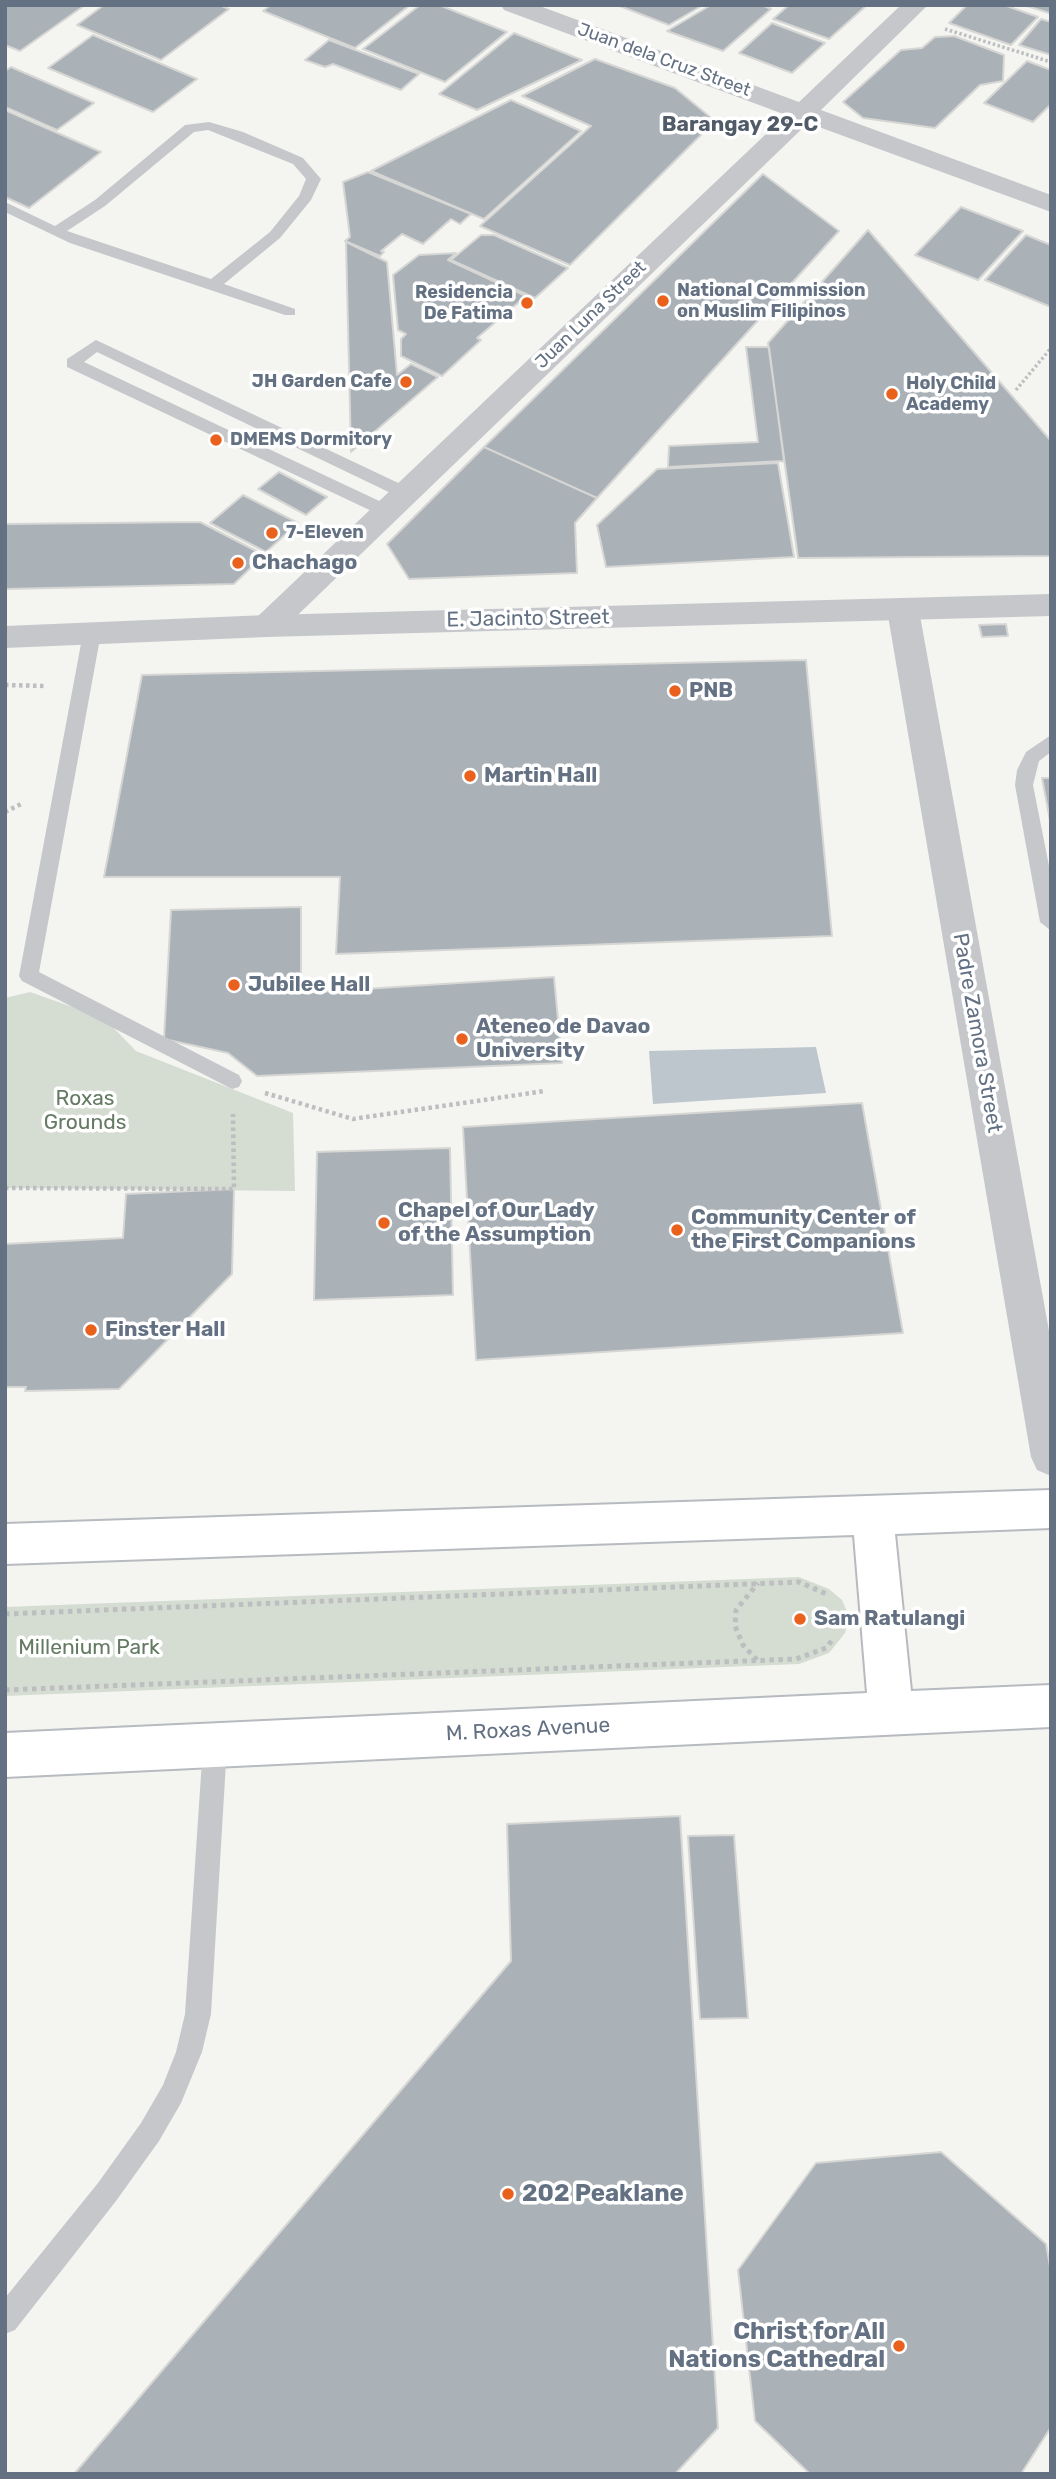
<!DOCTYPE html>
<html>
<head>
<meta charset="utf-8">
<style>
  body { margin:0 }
  #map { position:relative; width:1056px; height:2479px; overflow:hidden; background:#f4f5f1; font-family:Rubik,sans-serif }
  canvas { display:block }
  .frame { position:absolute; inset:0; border:7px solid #637183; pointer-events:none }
</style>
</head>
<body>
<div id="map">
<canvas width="1056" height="2479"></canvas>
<div class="frame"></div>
</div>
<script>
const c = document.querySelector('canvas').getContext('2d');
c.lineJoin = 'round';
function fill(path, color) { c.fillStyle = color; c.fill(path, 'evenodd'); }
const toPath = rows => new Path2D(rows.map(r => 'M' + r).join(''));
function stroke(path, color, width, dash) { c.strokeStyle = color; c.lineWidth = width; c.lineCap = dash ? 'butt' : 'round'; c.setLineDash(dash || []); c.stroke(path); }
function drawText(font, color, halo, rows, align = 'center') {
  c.font = font + ' Rubik,sans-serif'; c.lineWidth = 7; c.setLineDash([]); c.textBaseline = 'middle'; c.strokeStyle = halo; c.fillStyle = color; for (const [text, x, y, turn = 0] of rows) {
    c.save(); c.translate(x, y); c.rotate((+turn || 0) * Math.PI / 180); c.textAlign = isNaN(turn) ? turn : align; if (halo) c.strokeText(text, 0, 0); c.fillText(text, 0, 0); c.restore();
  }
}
fill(toPath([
  [30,992,104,1018,136,1051,293,1113,295,1191,5,1188,5,998],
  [799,1577,829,1589,842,1600,849,1616,845,1633,829,1653,799,1664,5,1696,5,1607]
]), '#d5dcd2');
fill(toPath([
  [816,1047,826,1093,653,1104,649,1051]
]), '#bdc6cd');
const building = toPath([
  [5,5,85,5,20,51,5,45,5,5],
  [104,5,219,5,229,9,161,60,77,25,104,5],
  [271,5,410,5,355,48,263,11,271,5],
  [420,5,439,5,507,32,445,82,363,49,420,5],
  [617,5,703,5,669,25,617,5],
  [711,5,762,5,771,9,723,51,667,31,711,5],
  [789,5,867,5,829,39,773,19,789,5],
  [967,5,1004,5,1038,17,1011,45,949,23,967,5],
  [1024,5,1051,5,1051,11,1049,13,1024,5],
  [1041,19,1051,22,1051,55,1019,45,1041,19],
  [772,23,825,43,792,73,739,53,772,23],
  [514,33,582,60,477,110,439,94,514,33],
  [93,35,197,79,153,112,48,68,93,35],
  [954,36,1004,55,1003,81,980,85,935,128,863,118,843,102,901,50,922,48,935,37,954,36],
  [329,40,419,74,401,90,333,64,325,67,305,60,329,40],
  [595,59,675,88,715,121,570,265,480,226,591,126,522,96,595,59],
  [1027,61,1051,70,1051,104,1033,122,984,103,1027,61],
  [11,67,94,103,57,130,5,107,5,71,11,67],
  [511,100,581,131,484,219,371,171,511,100],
  [5,110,101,152,29,208,5,197,5,110],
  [368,172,471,214,460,224,451,219,423,244,402,234,381,251,384,252,380,256,345,241,350,237,343,182,368,172],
  [763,174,839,231,597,498,484,447,763,174],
  [961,207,1023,231,978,280,915,255,961,207],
  [868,230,1051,441,1051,556,798,558,768,343,868,230],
  [481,235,494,235,568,268,535,298,451,260,481,235],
  [1026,235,1051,245,1051,307,985,280,1026,235],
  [346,242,387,262,397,375,411,364,438,377,351,452,346,242],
  [456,253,448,260,526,296,477,338,481,340,442,376,401,356,401,339,406,334,398,330,393,275,419,255,456,253],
  [746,347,769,347,784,461,668,467,669,446,758,442,746,347],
  [484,447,597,498,575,523,577,573,409,579,387,544,484,447],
  [778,463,794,557,606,567,597,525,657,469,778,463],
  [279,472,327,497,306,515,258,489,279,472],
  [243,495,298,523,266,552,210,523,243,495],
  [200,522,264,555,234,584,5,589,5,524,200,522],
  [1006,624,1008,636,982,637,979,625,1006,624],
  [806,660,832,936,336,954,340,877,104,877,142,675,806,660],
  [1042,778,1051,778,1051,826,1042,778],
  [301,907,301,993,554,977,562,1063,257,1076,228,1053,164,1039,171,910,301,907],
  [862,1103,903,1333,476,1360,463,1127,862,1103],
  [450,1148,453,1295,314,1300,317,1152,450,1148],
  [234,1189,232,1274,119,1389,25,1391,26,1387,5,1387,5,1244,123,1238,126,1194,234,1189],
  [680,1816,718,2428,675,2474,74,2474,511,1961,507,1824,680,1816],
  [734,1835,748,2018,700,2019,688,1836,734,1835],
  [941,2152,1046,2244,1051,2272,1051,2427,1021,2474,810,2474,755,2421,738,2270,816,2163,941,2152]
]);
fill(building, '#aab1b7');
stroke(building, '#d6d6d4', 2);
const secondary = toPath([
  [1051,1490,1051,1528,895,1534,911,1691,1051,1685,1051,1727,5,1777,5,1733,867,1693,854,1535,5,1564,5,1524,1051,1490]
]);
stroke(secondary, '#b7babf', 4);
stroke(toPath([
  [945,29,1051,62],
  [1016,390,1051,348]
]), '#bcbec0', 3.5, [2.5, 2.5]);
stroke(toPath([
  [5,685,45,686],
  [5,812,23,803],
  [265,1093,353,1119,545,1091],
  [5,1188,234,1189,233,1114]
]), '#bcbec0', 4.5, [3.5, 3.5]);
stroke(toPath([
  [5,1614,799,1582,829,1595],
  [757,1660,743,1645,735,1626,736,1610,758,1583],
  [5,1690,796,1659,826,1648,834,1638]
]), '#bcbec0', 5, [4.5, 4.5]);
fill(toPath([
  [209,122,243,132,303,158,321,179,311,200,280,238,224,284,295,309,295,315,285,315,70,243,5,212,5,202,55,226,95,200,185,125,209,122],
  [208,130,293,164,306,179,299,196,270,232,211,279,67,231,105,206,194,132,208,130],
  [96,340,411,489,413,493,405,499,399,497,97,352,84,362,392,507,394,511,392,515,380,515,67,367,67,359,96,340],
  [92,627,101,633,39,972,239,1075,242,1081,239,1087,232,1089,22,981,19,976,83,633,92,627],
  [1051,735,1051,752,1039,761,1033,785,1051,876,1050,930,1040,922,1015,785,1017,770,1026,752,1051,735],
  [215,1733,224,1737,227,1745,211,2014,202,2052,181,2103,159,2141,116,2201,15,2330,5,2334,5,2298,98,2183,141,2123,163,2085,176,2052,185,2014,203,1745,206,1737,215,1733]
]), '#c5c7cb');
fill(toPath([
  [501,5,537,5,799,102,901,5,928,5,821,110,1051,195,1051,212,808,123,278,634,267,637,256,634,251,626,256,618,786,115,504,10,501,5],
  [903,599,914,602,919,610,1051,1342,1051,1476,1037,1470,1031,1457,887,610,892,602,903,599]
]), '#c5c7cb');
fill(toPath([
  [1051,594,1051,616,267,637,5,648,5,626,267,615,1051,594]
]), '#c5c7cb');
fill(secondary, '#fff');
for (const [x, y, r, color] of [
  [663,301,7,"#e9611d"],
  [527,303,7,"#e9611d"],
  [406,382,7,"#e9611d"],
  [892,394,7,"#e9611d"],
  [216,440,7,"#e9611d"],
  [272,533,7,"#e9611d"],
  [238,563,7,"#e9611d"],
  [675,691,7,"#e9611d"],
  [470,776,7,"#e9611d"],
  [234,985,7,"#e9611d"],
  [462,1039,7,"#e9611d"],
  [384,1223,7,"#e9611d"],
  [677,1230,7,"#e9611d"],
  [91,1330,7,"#e9611d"],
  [800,1619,7,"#e9611d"],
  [508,2194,7,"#e9611d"],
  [899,2346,7,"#e9611d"]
]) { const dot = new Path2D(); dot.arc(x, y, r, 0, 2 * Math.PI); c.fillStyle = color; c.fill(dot); stroke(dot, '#fff', 2.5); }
drawText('18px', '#637183', '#fff', [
  ["Juan dela Cruz Street",664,60,20],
  ["Juan Luna Street",591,315,-44]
]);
drawText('bold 18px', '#637183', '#fff', [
  ["National Commission",677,291],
  ["on Muslim Filipinos",677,312],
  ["Residencia",513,293,"right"],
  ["De Fatima",513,314,"right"],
  ["JH Garden Cafe",392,382,"right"],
  ["Holy Child",906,384],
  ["Academy",906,405],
  ["DMEMS Dormitory",230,440],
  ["7-Eleven",286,533]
], 'left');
drawText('bold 21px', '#515b68', '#fff', [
  ["Barangay 29-C",740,125]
]);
drawText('bold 21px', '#637183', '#fff', [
  ["Chachago",252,563],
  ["PNB",689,691],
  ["Martin Hall",484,776],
  ["Jubilee Hall",248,985],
  ["Ateneo de Davao",476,1027],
  ["University",476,1051],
  ["Chapel of Our Lady",398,1211],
  ["of the Assumption",398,1235],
  ["Community Center of",691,1218],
  ["the First Companions",691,1242],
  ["Finster Hall",105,1330],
  ["Sam Ratulangi",814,1619]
], 'left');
drawText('21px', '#637183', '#fff', [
  ["E. Jacinto Street",528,619,-1],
  ["Padre Zamora Street",977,1033,80],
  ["M. Roxas Avenue",528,1730,-3]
]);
drawText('21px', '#647a62', '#fff', [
  ["Roxas",85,1099],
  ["Grounds",85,1123],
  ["Millenium Park",89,1648]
]);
drawText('bold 24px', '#637183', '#fff', [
  ["202 Peaklane",522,2194],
  ["Christ for All",885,2332,"right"],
  ["Nations Cathedral",885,2360,"right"]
], 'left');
</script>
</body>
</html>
